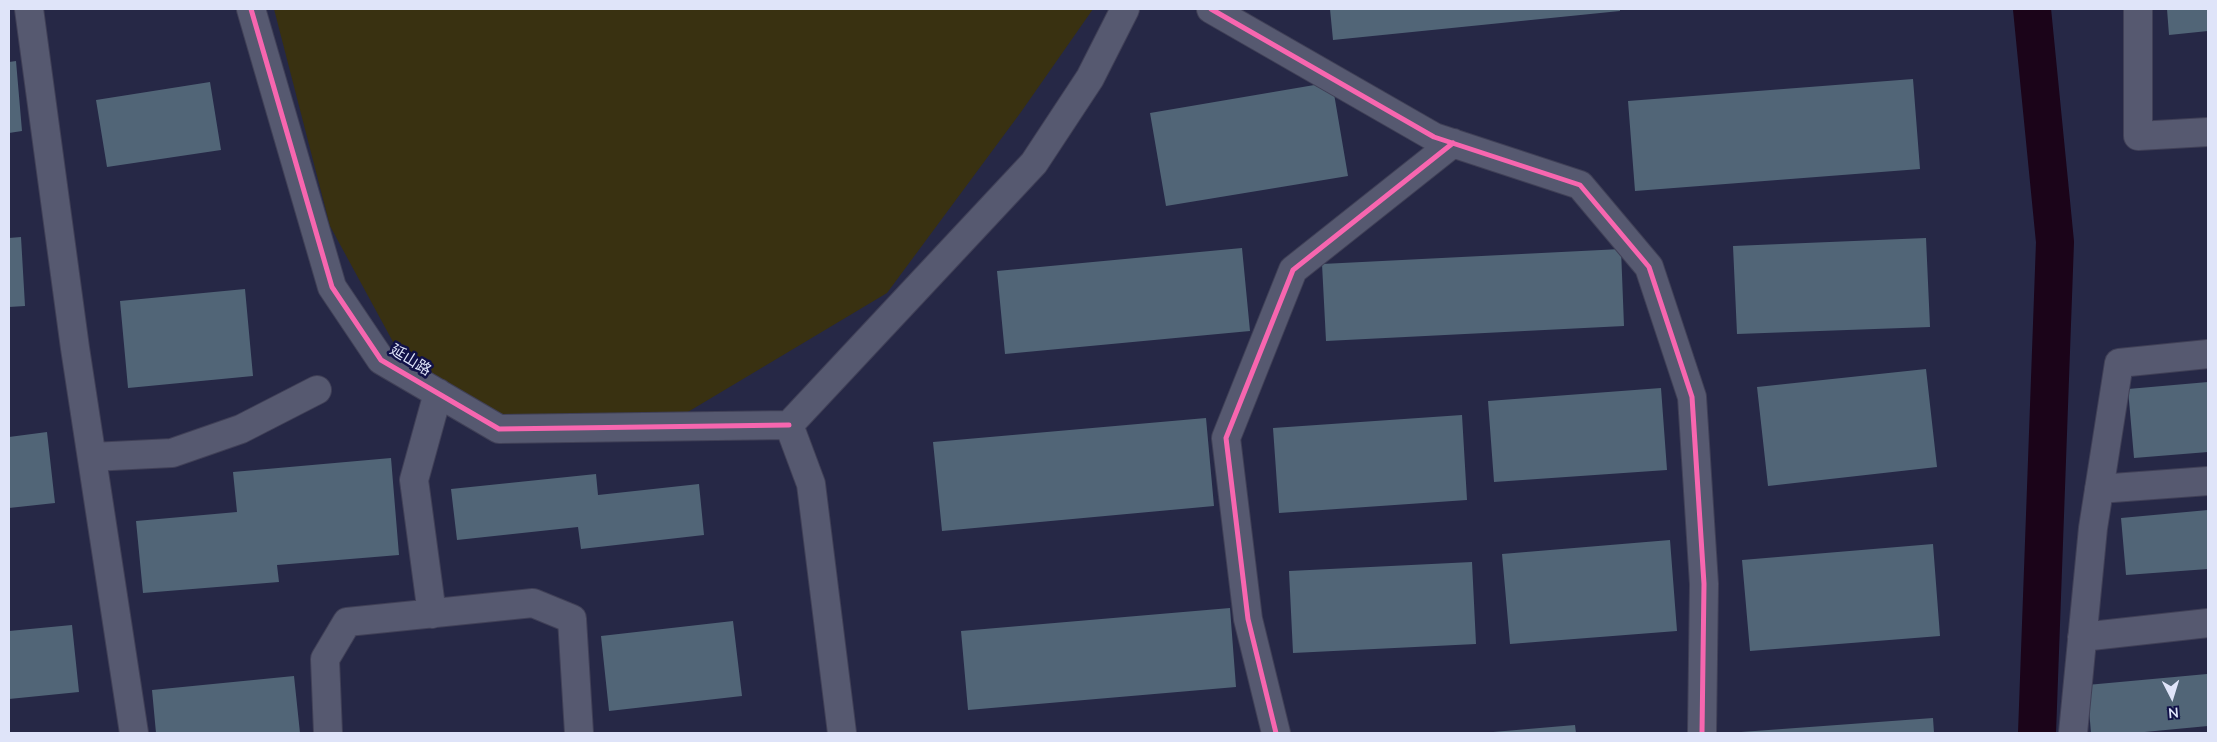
<!DOCTYPE html>
<html>
<head>
<meta charset="utf-8">
<style>
  body { margin:0 }
  #map { position:relative; width:2217px; height:742px; overflow:hidden; background:#262846; font-family:"Nunito Sans",sans-serif }
  canvas { display:block }
  .frame { position:absolute; inset:0; border:10px solid #dfe4f9; pointer-events:none }
  .north { position:absolute; left:2147px; top:672px; width:50px; height:50px; -webkit-text-stroke:4px #111148; paint-order:stroke; rotate:175deg; font-size:14px; font-weight:700; line-height:20px; text-align:center; color:#dfe4f9 }
  .north::after { content:''; display:block; margin:auto; width:18px; height:22px; background:#dfe4f9; clip-path:polygon(50% 0,100% 100%,50% 72%,0 100%) }
</style>
</head>
<body>
<div id="map">
<canvas width="2217" height="742"></canvas>
<div class="frame"></div>
<div class="north">N</div>
</div>
<script>
const c = document.querySelector('canvas').getContext('2d');
c.lineJoin = 'round';
function fill(path, color) { c.fillStyle = color; c.fill(path, 'evenodd'); }
const toPath = rows => new Path2D(rows.map(r => 'M' + r).join(''));
function stroke(path, color, width, dash) { c.strokeStyle = color; c.lineWidth = width; c.lineCap = dash ? 'butt' : 'round'; c.setLineDash(dash || []); c.stroke(path); }
function drawText(font, color, halo, rows, align = 'center') {
  c.font = font + ' "Nunito Sans","Noto Sans SC",sans-serif'; c.lineWidth = 5; c.setLineDash([]); c.textBaseline = 'middle'; c.strokeStyle = halo; c.fillStyle = color; for (const [text, x, y, turn = 0] of rows) {
    c.save(); c.translate(x, y); c.rotate((+turn || 0) * Math.PI / 180); c.textAlign = isNaN(turn) ? turn : align; if (halo) c.strokeText(text, 0, 0); c.fillText(text, 0, 0); c.restore();
  }
}
fill(toPath([
  [274,9,1093,9,1021,112,887,293,661,428,483,423,411,375,330,226]
]), '#393111');
stroke(toPath([
  [2032,9,2055,242,2037,733]
]), '#1b0419', 38);
fill(toPath([
  [1330,9,1620,9,1620,11,1333,40],
  [2167,9,2208,9,2208,31,2169,35],
  [16,61,22,131,9,133,9,62],
  [1913,79,1920,169,1635,191,1628,101],
  [210,82,221,150,107,167,96,100],
  [1332,82,1348,176,1166,206,1150,113],
  [21,237,25,306,9,307,9,238],
  [1926,238,1930,327,1737,334,1733,246],
  [1242,248,1250,331,1005,354,997,271],
  [1621,249,1624,326,1326,341,1322,264],
  [245,289,253,376,128,388,120,301],
  [1926,369,1937,467,1768,486,1757,387],
  [2208,382,2208,452,2134,458,2128,389],
  [1661,388,1667,470,1494,482,1488,401],
  [1462,415,1467,500,1279,513,1273,428],
  [1206,418,1214,506,942,531,933,442],
  [47,432,55,503,9,508,9,437],
  [391,458,399,555,277,565,279,582,143,593,136,521,237,512,233,472],
  [596,474,598,495,699,484,704,535,581,549,578,527,457,540,451,489],
  [2208,510,2208,569,2126,575,2121,518],
  [1670,540,1677,631,1510,644,1502,554],
  [1933,544,1940,636,1750,651,1742,560],
  [1472,562,1476,644,1293,653,1289,571],
  [1230,608,1236,687,968,710,961,631],
  [733,621,742,696,609,711,601,636],
  [72,625,79,692,9,699,9,631],
  [2207,674,2208,726,2134,733,2091,733,2087,685],
  [294,676,300,733,156,733,152,690],
  [1933,718,1934,733,1741,733,1741,732],
  [1575,725,1576,733,1493,733,1493,732]
]), '#516577');
const minor = toPath([
  [29,9,75,348,134,733],
  [251,9,332,287,381,360,499,429,789,425],
  [1211,9,1434,137,1580,185,1649,267,1692,397,1704,584,1702,733],
  [2138,9,2138,136,2208,132],
  [789,425,1034,163,1090,78,1125,9],
  [789,425,811,484,842,733],
  [92,457,172,453,241,429,317,390],
  [2099,489,2208,481],
  [432,614,414,480,438,393],
  [2082,637,2208,623],
  [328,733,325,659,347,622,533,603,572,619,579,733],
  [1276,733,1248,619,1226,438,1293,270,1453,143],
  [2073,733,2093,528,2119,363,2208,354]
]);
stroke(minor, '#404057', 30);
stroke(minor, '#565970', 28);
stroke(toPath([
  [251,9,332,287,381,360,499,429,789,425],
  [1211,9,1434,137,1580,185,1649,267,1692,397,1704,584,1702,733],
  [1276,733,1248,619,1226,438,1293,270,1453,143]
]), '#f766af', 5);
drawText('15px', '#dfe4f9', '#111148', [
  ["延山路",410,361,32]
]);
</script>
</body>
</html>
